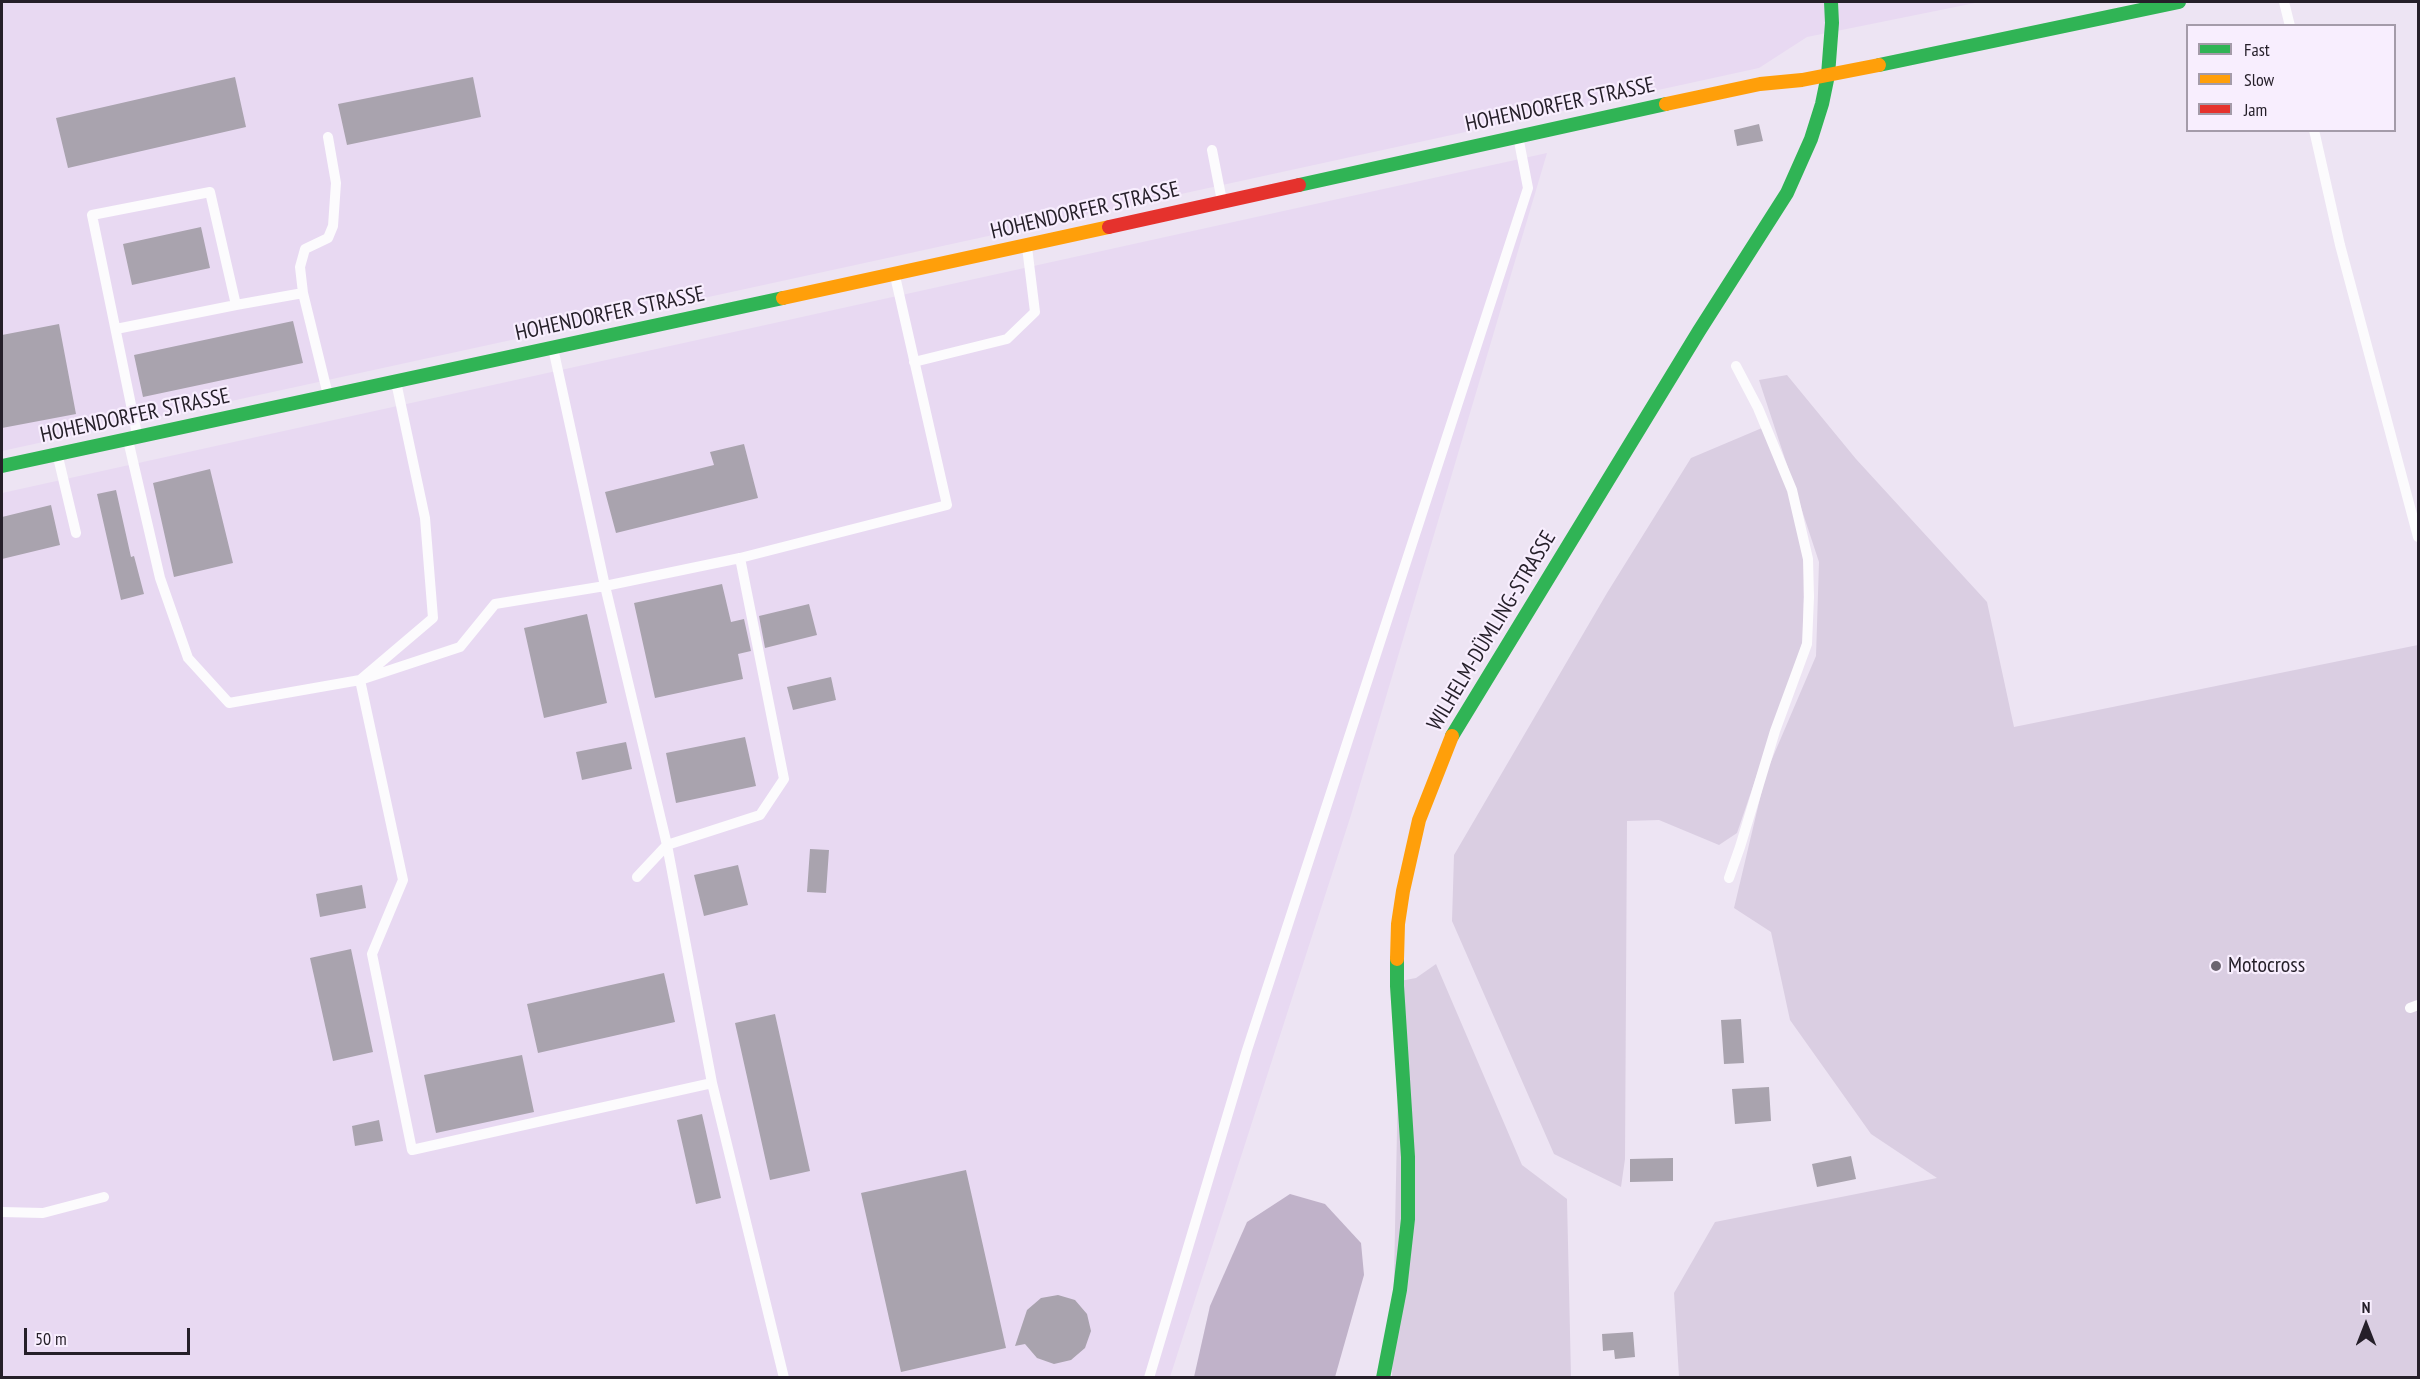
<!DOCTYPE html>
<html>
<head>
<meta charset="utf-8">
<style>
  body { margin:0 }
  #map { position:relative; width:2420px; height:1379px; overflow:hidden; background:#ede4f3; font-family:"PT Sans Narrow",sans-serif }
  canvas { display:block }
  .frame { position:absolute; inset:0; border:3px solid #251f29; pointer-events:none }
  .legend { position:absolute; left:2186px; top:24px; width:210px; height:108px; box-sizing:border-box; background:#f8eefe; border:2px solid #a49ba9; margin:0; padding:8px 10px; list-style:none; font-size:18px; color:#251f29 }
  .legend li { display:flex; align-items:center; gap:12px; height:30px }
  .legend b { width:30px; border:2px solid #a49ba9 }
  .north { position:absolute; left:2336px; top:1295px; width:60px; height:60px; -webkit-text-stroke:4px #f8eefe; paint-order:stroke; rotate:0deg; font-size:16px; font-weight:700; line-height:24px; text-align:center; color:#251f29 }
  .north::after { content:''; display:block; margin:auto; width:21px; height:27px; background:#251f29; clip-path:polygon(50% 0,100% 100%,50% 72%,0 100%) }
  .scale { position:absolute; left:24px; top:1328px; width:166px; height:27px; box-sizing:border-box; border:3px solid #251f29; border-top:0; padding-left:8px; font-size:18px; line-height:21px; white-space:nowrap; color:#251f29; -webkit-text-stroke:4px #f8eefe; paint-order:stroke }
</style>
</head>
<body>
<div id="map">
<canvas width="2420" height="1379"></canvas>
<div class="frame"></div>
<ul class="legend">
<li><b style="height:8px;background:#30b455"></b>Fast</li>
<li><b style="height:8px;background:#ff9f0a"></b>Slow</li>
<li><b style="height:8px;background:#e5322d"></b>Jam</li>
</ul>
<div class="north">N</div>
<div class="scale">50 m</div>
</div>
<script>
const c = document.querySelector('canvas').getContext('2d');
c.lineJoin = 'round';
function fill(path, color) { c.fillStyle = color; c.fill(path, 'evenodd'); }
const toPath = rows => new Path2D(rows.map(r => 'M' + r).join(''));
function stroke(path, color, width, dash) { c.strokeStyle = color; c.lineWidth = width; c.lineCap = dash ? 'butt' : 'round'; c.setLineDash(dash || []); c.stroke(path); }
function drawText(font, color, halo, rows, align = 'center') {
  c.font = font + ' "PT Sans Narrow",sans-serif'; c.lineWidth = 4.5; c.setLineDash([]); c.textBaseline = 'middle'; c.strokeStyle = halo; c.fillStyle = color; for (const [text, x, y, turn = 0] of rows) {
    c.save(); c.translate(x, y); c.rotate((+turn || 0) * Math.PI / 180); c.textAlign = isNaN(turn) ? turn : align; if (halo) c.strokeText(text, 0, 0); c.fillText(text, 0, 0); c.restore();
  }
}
fill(toPath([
  [2,2,1980,2,1807,37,1759,68,2,451],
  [1547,153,1351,815,1170,1377,2,1377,2,493]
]), '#e8d9f2');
fill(toPath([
  [1787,375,1856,459,1987,602,2014,727,2418,645,2418,1377,1679,1377,1674,1293,1715,1222,1937,1178,1871,1134,1790,1020,1771,932,1734,908,1766,773,1816,656,1819,562,1759,380],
  [1762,428,1790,493,1804,562,1803,641,1737,833,1719,845,1659,820,1627,821,1625,1159,1621,1187,1554,1154,1452,921,1454,855,1607,593,1691,458],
  [1436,964,1522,1165,1567,1199,1571,1377,1392,1378,1400,981,1416,978]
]), '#dacee2');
fill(toPath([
  [1290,1194,1325,1204,1361,1243,1364,1275,1335,1377,1194,1377,1210,1306,1247,1222]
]), '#c0b2c9');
fill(toPath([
  [235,77,246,127,68,168,56,118],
  [473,77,481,117,347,145,338,104],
  [1759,124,1763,141,1737,146,1734,130],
  [201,227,210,268,132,285,123,244],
  [293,321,303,363,143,397,134,355],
  [59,324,76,414,2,428,2,335],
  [744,444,758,498,616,533,605,492,714,465,710,452],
  [210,469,233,563,174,577,153,483],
  [116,490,131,557,134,556,144,594,121,600,97,494],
  [51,505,60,545,2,559,2,517],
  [722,584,731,622,744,619,751,651,738,654,743,679,655,698,634,603],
  [809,604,817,635,765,648,759,616],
  [587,614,607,703,544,718,524,628],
  [831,677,836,700,793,710,787,687],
  [745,737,756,786,676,803,666,753],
  [626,742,632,769,582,780,576,752],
  [810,849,829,850,826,893,807,892],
  [738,865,748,905,704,916,694,875],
  [362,885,366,908,320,917,316,894],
  [351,949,373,1052,333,1061,310,958],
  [664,973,675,1022,538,1053,527,1004],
  [775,1014,810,1171,770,1180,735,1023],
  [1741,1019,1744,1063,1724,1064,1721,1020],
  [522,1055,534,1112,436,1133,424,1075],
  [1769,1087,1771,1121,1735,1124,1732,1089],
  [702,1114,721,1198,696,1204,677,1120],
  [379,1120,383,1141,355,1146,352,1126],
  [1851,1156,1856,1179,1817,1187,1812,1164],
  [1673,1158,1673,1181,1630,1182,1630,1159],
  [966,1170,1006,1348,901,1372,861,1193],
  [1058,1295,1075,1300,1087,1314,1091,1331,1085,1348,1071,1360,1054,1364,1037,1358,1025,1344,1015,1346,1027,1310,1041,1298],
  [1633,1332,1635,1357,1615,1359,1614,1350,1603,1351,1602,1334]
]), '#a9a3ae');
stroke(toPath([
  [2284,2,2290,26],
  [2314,130,2340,245,2418,537],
  [1212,150,1222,201],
  [303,293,300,267,305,249,328,238,333,226,336,183,328,137],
  [116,329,236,305],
  [914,362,1007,339,1035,312,1027,247],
  [396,382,425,518,433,618,360,680,460,647,495,604,605,586,553,348],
  [137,434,92,215,210,192,236,305,303,293,328,395],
  [128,440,160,578,188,658,229,703,360,680,403,880,372,954,412,1150,712,1083,784,1378],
  [58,457,76,533],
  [637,877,667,845,760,815,784,779,740,558],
  [1729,878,1740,847,1775,731,1807,644,1809,597,1808,559,1792,490,1758,408,1736,366],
  [2410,1008,2418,1005],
  [712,1083,667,845,605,586,740,558,947,505,895,276],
  [2,1212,43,1213,104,1197],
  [1149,1378,1247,1050,1528,188,1518,136]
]), '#fcfbfd', 10);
stroke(toPath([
  [1879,65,2179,2],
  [1299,185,1666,104],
  [2,466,783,298],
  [1452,736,1699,331,1787,193,1811,139,1822,104,1828,75,1832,23,1831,2],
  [1383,1378,1400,1290,1408,1219,1408,1157,1397,986,1397,959]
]), '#30b455', 14);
stroke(toPath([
  [1666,104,1760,84,1802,80,1879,65],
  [783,298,1109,227],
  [1397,959,1398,924,1403,891,1419,820,1452,736]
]), '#ff9f0a', 14);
stroke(toPath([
  [1109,227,1299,185]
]), '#e5322d', 14);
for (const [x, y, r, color] of [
  [2216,966,6,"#6b6470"]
]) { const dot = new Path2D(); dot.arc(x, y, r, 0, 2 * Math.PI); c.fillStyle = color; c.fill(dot); stroke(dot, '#f8eefe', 2); }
drawText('22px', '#251f29', '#f8eefe', [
  ["HOHENDORFER STRASSE",1560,105,-12],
  ["HOHENDORFER STRASSE",1085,211,-13],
  ["HOHENDORFER STRASSE",610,314,-12],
  ["HOHENDORFER STRASSE",135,416,-12],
  ["WILHELM-DÜMLING-STRASSE",1492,631,-59]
]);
drawText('22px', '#251f29', '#f8eefe', [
  ["Motocross",2228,966]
], 'left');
</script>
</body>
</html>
